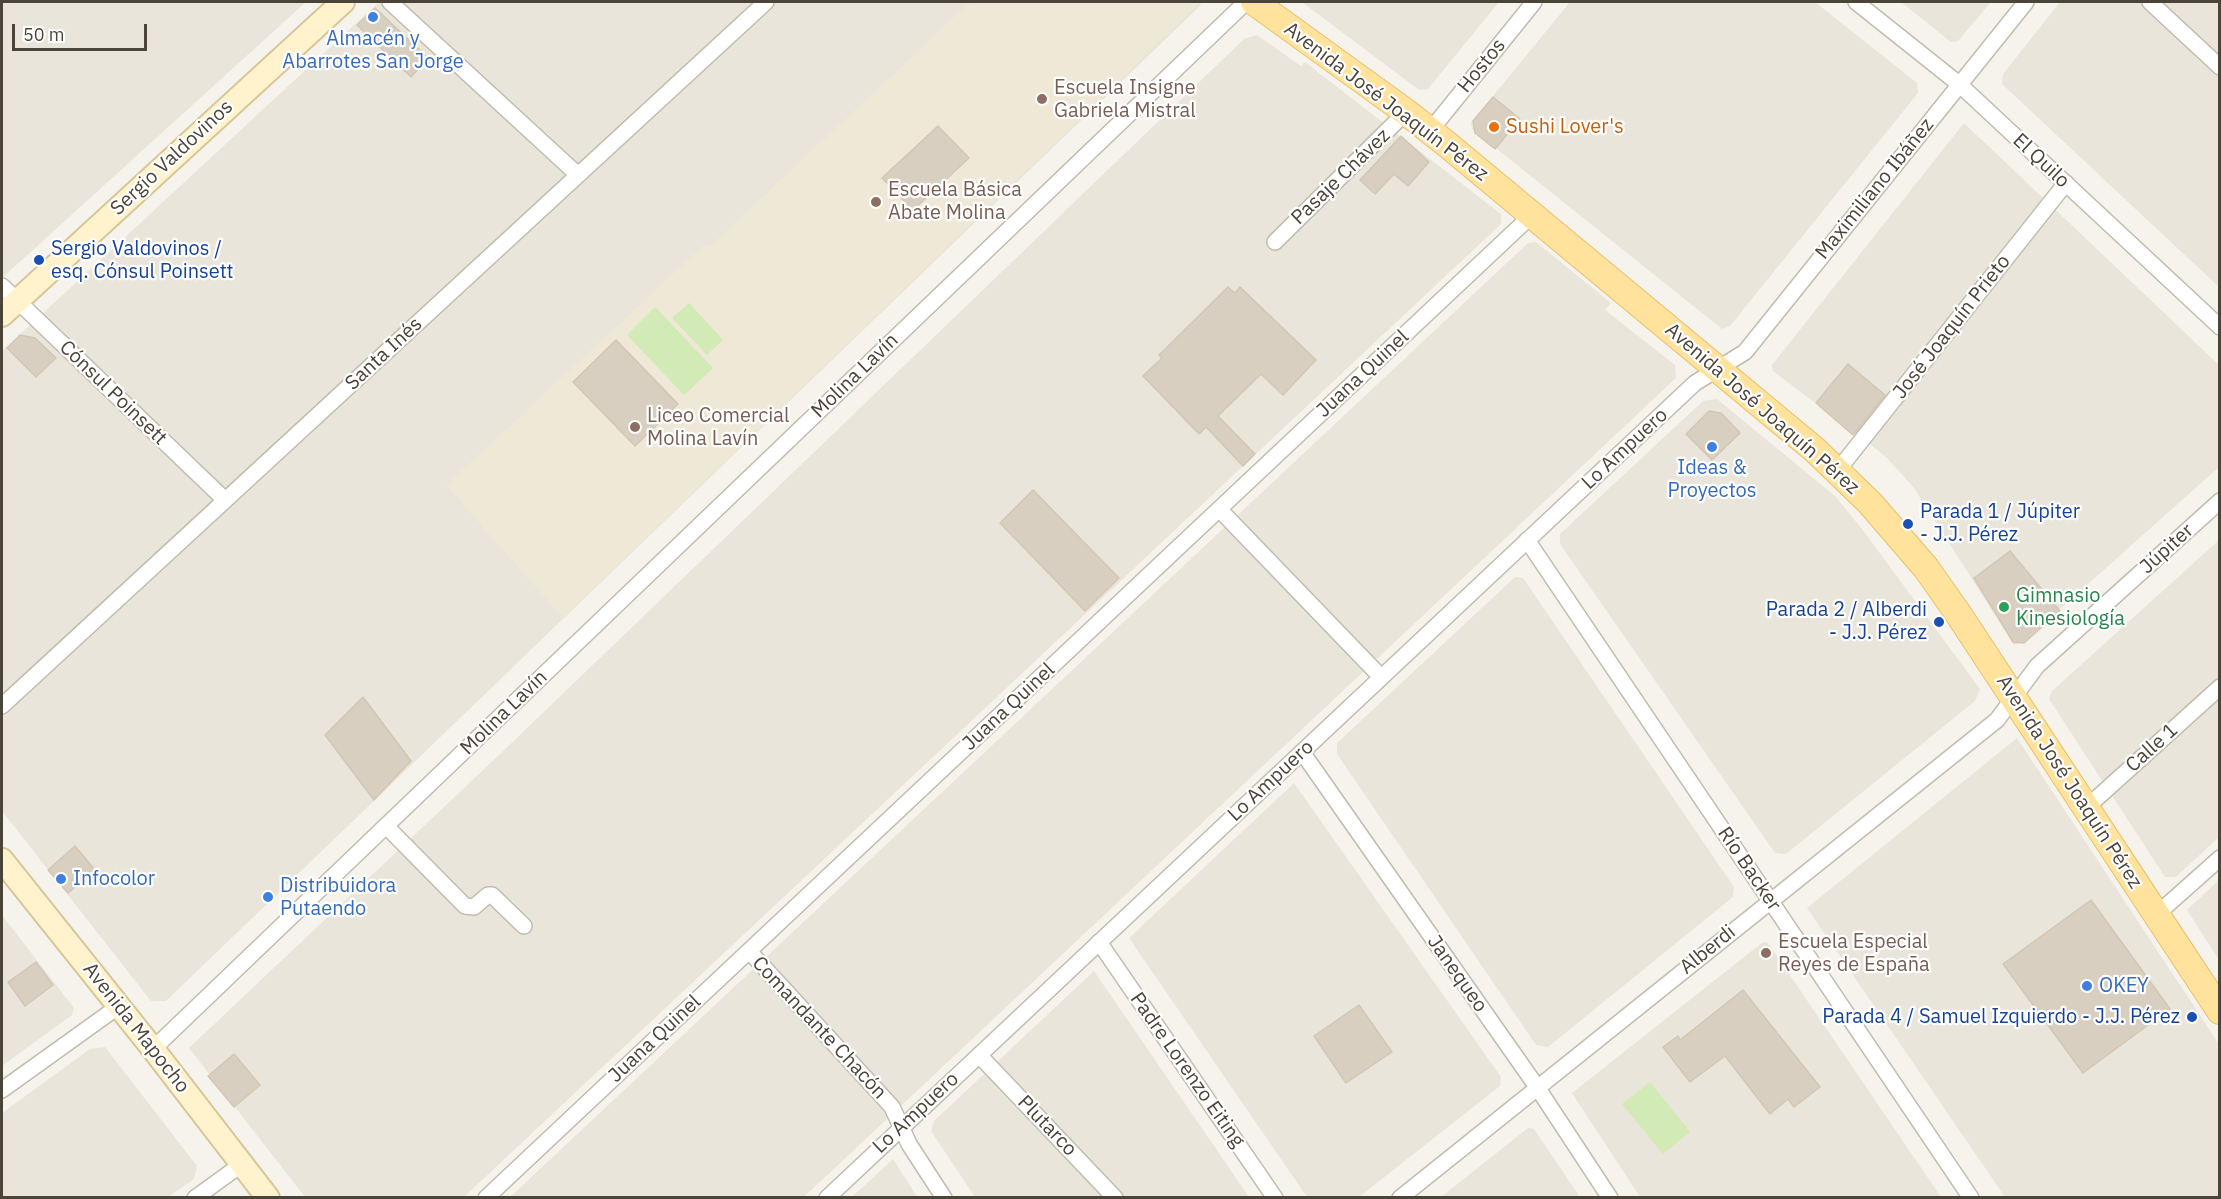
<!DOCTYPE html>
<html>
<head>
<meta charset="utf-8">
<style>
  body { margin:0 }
  #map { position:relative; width:2221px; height:1199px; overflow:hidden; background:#f6f3ec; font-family:"IBM Plex Sans",sans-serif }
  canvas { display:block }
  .frame { position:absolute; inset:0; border:3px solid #4b4439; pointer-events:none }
  .scale { position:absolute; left:12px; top:24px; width:135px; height:27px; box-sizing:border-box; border:3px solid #4b4439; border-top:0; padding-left:8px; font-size:18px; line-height:21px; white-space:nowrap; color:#4b4439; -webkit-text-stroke:4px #fff; paint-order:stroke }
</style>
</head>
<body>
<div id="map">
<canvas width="2221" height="1199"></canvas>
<div class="frame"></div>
<div class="scale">50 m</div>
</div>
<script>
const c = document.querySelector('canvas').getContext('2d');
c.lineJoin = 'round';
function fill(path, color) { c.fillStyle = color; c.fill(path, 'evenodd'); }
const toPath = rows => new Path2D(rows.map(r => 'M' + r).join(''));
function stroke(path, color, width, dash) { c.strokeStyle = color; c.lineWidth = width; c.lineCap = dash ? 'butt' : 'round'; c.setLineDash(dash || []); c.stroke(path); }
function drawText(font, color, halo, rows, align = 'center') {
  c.font = font + ' "IBM Plex Sans",sans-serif'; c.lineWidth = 4.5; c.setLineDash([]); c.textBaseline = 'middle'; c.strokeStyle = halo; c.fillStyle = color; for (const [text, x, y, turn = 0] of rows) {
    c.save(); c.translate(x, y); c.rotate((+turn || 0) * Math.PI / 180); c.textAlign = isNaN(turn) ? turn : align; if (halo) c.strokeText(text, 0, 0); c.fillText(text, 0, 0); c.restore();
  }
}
fill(toPath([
  [2,2,306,2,2,278],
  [379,2,1201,2,1200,6,166,1001,151,1001,2,811,2,351],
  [1302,2,1499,2,1428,89,1419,90],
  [1570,2,1815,2,1917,83,1918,93,1730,326,1722,329,1472,129,1471,123],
  [1901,2,1991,2,1958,41,1951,42],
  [2060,2,2219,2,2219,287,2002,84,2003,74],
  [1257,35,1301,66,1305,62,1501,214,1501,224,464,1197,305,1197,189,1048,499,755,1244,39],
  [1964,123,2219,365,2219,467,2022,643,2014,645,1914,488,1887,458,1829,410,1819,406,1773,371,1772,365],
  [1536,242,1611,303,1605,310,1675,365,1676,378,804,1197,509,1198,1528,243],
  [1717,399,1835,496,1862,529,1980,689,1975,701,1786,854,1775,853,1560,544,1560,534,1703,401],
  [2219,540,2219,837,2176,877,2165,877,2049,699,2052,691],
  [1515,577,1523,578,1734,887,1733,897,1548,1047,1536,1045,1337,754,1337,743],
  [2017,738,2219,1044,2219,1197,2005,1197,1807,908],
  [1294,783,1501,1077,1500,1086,1359,1197,1307,1197,1129,938],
  [2219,880,2219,960,2187,910],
  [2,915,74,1008,72,1015,2,1066],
  [1763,942,1768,943,1941,1197,1640,1197,1572,1093],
  [1094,971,1249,1197,975,1197,931,1131,934,1121],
  [105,1047,197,1166,194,1179,168,1197,2,1197,2,1113,90,1049],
  [1528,1128,1534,1129,1580,1197,1441,1197],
  [893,1159,917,1197,852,1197]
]), '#eae5da');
fill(toPath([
  [970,2,1200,3,563,618,446,485,705,244,710,246]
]), '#efe8d6');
fill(toPath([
  [689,303,723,340,707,355,672,318],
  [655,307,713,368,684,395,627,335],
  [1650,1082,1690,1132,1663,1154,1622,1104]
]), '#d2eab5');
const building = toPath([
  [375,8,428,58,411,77,357,25,375,8],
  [1493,97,1520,119,1495,149,1475,133,1473,121,1493,97],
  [938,126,969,158,913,210,882,178,938,126],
  [1401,136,1429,162,1408,186,1394,174,1375,194,1360,180,1401,136],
  [1228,287,1235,293,1240,287,1316,360,1283,395,1261,374,1218,416,1255,454,1243,466,1206,427,1199,434,1143,376,1162,358,1159,355,1228,287],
  [20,335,35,338,56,358,36,377,7,348,20,335],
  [616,340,678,404,635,446,573,382,616,340],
  [1848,364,1885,395,1853,435,1816,403,1848,364],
  [1709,411,1721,413,1740,433,1712,460,1686,434,1709,411],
  [1033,490,1119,578,1085,611,1000,523,1033,490],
  [2010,551,2060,611,2024,643,2013,642,1974,578,2010,551],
  [363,697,411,761,374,800,325,735,363,697],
  [75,846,95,870,68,893,48,870,75,846],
  [2091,900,2170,1009,2083,1073,2003,964,2091,900],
  [36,962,53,985,25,1006,8,982,36,962],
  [1743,990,1820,1087,1794,1107,1788,1099,1770,1114,1725,1056,1690,1082,1663,1047,1678,1036,1680,1040,1743,990],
  [1359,1005,1392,1052,1346,1083,1314,1036,1359,1005],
  [234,1054,260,1085,234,1107,208,1076,234,1054]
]);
fill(building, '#d8cfc1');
stroke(building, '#d3c7b4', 1.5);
const street = toPath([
  [390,2,578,175],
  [1856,2,1959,84,2220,327],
  [2150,2,2220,67],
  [1430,131,1534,2],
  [1275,242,1406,112],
  [2,286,225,500],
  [1838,470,2066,183],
  [1219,509,1381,677],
  [1527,540,1971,1198],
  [2,706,766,2],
  [1302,752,1537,1087,1610,1198],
  [2086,808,2220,687],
  [386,826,465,906,474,907,488,895,492,895,524,926],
  [2156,915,2220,858],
  [1099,942,1275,1198],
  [749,951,892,1107,909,1144,944,1198],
  [153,1049,1246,2],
  [979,1055,1115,1198],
  [2,1090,119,1006],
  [195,1198,242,1164],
  [486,1198,1532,215],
  [827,1198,1695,383,1745,352,2026,2],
  [1400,1198,1997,720,2037,666,2220,501]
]);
const secondary = toPath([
  [2,315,343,2],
  [2,860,153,1049,268,1198]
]);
const primary = toPath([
  [1254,2,1406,112,1449,146,1815,450,1870,503,1926,568,1957,612,2220,1011]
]);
stroke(street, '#c2bbae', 18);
stroke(secondary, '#d6c79b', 26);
stroke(primary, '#e6c16a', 28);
stroke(street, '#fff', 15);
stroke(secondary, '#fff3cd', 22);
stroke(primary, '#ffe39c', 26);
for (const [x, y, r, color] of [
  [373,17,6,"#3f7fe0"],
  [1042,99,6,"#8d6e63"],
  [1494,127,6,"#e8710a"],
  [876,202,6,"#8d6e63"],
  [39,260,6,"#1a4fb4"],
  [635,427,6,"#8d6e63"],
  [1712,447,6,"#3f7fe0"],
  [1908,524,6,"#1a4fb4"],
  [2004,607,6,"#2e9e5b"],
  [1939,622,6,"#1a4fb4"],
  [61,879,6,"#3f7fe0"],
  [268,897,6,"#3f7fe0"],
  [1766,953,6,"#8d6e63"],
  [2087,986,6,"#3f7fe0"],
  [2192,1017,6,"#1a4fb4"]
]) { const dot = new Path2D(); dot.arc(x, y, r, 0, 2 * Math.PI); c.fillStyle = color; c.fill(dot); stroke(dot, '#fff', 2); }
drawText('20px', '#366cbe', '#fff', [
  ["Almacén y",373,39,"center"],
  ["Abarrotes San Jorge",373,62,"center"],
  ["Ideas &",1712,468,"center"],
  ["Proyectos",1712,491,"center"],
  ["Infocolor",73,879],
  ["Distribuidora",280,886],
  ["Putaendo",280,909],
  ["OKEY",2099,986]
], 'left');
drawText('20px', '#4b4439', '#fff', [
  ["Hostos",1482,66,-51],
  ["Avenida José Joaquín Pérez",1386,102,37],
  ["Sergio Valdovinos",172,158,-43],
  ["El Quilo",2041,161,43],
  ["Pasaje Chávez",1341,177,-44],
  ["Maximiliano Ibáñez",1875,189,-51],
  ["José Joaquín Prieto",1952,327,-52],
  ["Santa Inés",384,354,-43],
  ["Juana Quinel",1363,374,-43],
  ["Molina Lavín",855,376,-44],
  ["Cónsul Poinsett",113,393,44],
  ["Avenida José Joaquín Pérez",1762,409,41],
  ["Lo Ampuero",1625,449,-43],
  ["Júpiter",2167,549,-42],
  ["Juana Quinel",1009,707,-43],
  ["Molina Lavín",504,713,-44],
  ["Calle 1",2152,748,-42],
  ["Lo Ampuero",1271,781,-43],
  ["Avenida José Joaquín Pérez",2069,782,57],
  ["Río Backer",1749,869,56],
  ["Alberdi",1708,950,-39],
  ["Janequeo",1457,974,55],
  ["Avenida Mapocho",136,1028,52],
  ["Comandante Chacón",819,1028,47],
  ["Juana Quinel",655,1039,-43],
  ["Padre Lorenzo Eiting",1187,1070,55],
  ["Lo Ampuero",916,1113,-43],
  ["Plutarco",1047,1126,46]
]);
drawText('20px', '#785e54', '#fff', [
  ["Escuela Insigne",1054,88],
  ["Gabriela Mistral",1054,111],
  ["Escuela Básica",888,190],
  ["Abate Molina",888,213],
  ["Liceo Comercial",647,416],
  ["Molina Lavín",647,439],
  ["Escuela Especial",1778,942],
  ["Reyes de España",1778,965]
], 'left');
drawText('20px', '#c56008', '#fff', [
  ["Sushi Lover's",1506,127]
], 'left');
drawText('20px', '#164399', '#fff', [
  ["Sergio Valdovinos /",51,249],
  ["esq. Cónsul Poinsett",51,272],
  ["Parada 1 / Júpiter",1920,512],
  ["- J.J. Pérez",1920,535],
  ["Parada 2 / Alberdi",1927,610,"right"],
  ["- J.J. Pérez",1927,633,"right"],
  ["Parada 4 / Samuel Izquierdo - J.J. Pérez",2180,1017,"right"]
], 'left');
drawText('20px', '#27864d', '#fff', [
  ["Gimnasio",2016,596],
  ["Kinesiología",2016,619]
], 'left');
</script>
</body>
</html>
